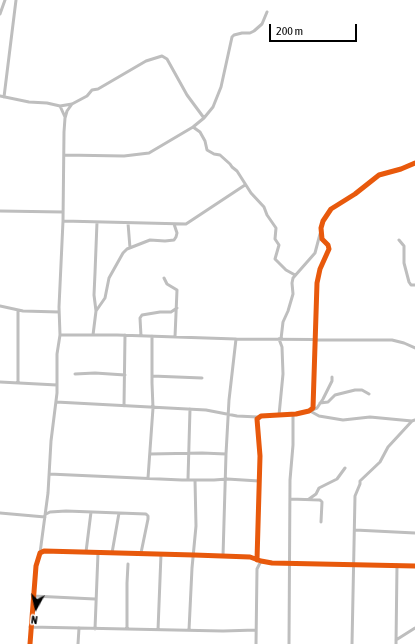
<!DOCTYPE html>
<html>
<head>
<meta charset="utf-8">
<style>
  body { margin:0 }
  #map { position:relative; width:415px; height:644px; overflow:hidden; background:#fff; font-family:"Asap Condensed",sans-serif }
  canvas { display:block }
  .north { position:absolute; left:16px; top:588px; width:40px; height:40px; -webkit-text-stroke:3px #fff; paint-order:stroke; rotate:188deg; font-size:11px; font-weight:700; line-height:16px; text-align:center; color:#000 }
  .north::after { content:''; display:block; margin:auto; width:14px; height:18px; background:#000; clip-path:polygon(50% 0,100% 100%,50% 72%,0 100%) }
  .scale { position:absolute; left:269px; top:24px; width:88px; height:18px; box-sizing:border-box; border:2px solid #000; border-top:0; padding-left:5px; font-size:12px; line-height:14px; white-space:nowrap; color:#000; -webkit-text-stroke:3px #fff; paint-order:stroke }
</style>
</head>
<body>
<div id="map">
<canvas width="415" height="644"></canvas>
<div class="north">N</div>
<div class="scale">200 m</div>
</div>
<script>
const c = document.querySelector('canvas').getContext('2d');
c.lineJoin = 'round';
const toPath = rows => new Path2D(rows.map(r => 'M' + r).join(''));
function stroke(path, color, width, dash) { c.strokeStyle = color; c.lineWidth = width; c.lineCap = dash ? 'butt' : 'round'; c.setLineDash(dash || []); c.stroke(path); }
stroke(toPath([
  [0,14,5,0],
  [0,96,29,102,47,103,60,106,72,104,87,96,92,90,98,89,146,61,162,56,167,59,187,95,204,118],
  [4,97,16,0],
  [60,106,65,117],
  [193,127,200,132,205,141,207,150,214,154,220,155,230,164,232,167,237,171,251,193,264,207,267,215,276,228,275,239,279,245,275,259,286,270,295,275],
  [64,155,124,156,149,153,193,127,204,118,213,107,221,87,232,37,234,35,242,33,250,33,254,31,262,24,267,12],
  [0,211,63,212],
  [63,221,186,224,245,185],
  [128,223,130,248],
  [399,240,404,246,404,263,409,282,411,285,415,285],
  [164,278,167,284,177,290,175,337],
  [0,306,23,311,59,312],
  [96,311,105,298,109,278,123,253,127,249,150,240,165,241,174,240,176,237,177,233,174,224],
  [60,335,117,335,236,339,392,340,404,343,415,348],
  [93,335,96,311,94,295,95,273,97,222],
  [141,336,140,318,142,315,160,312,171,312,177,308],
  [281,339,283,322,288,311,293,294,292,283,293,278,315,253,320,234],
  [75,374,95,373,125,375],
  [152,376,202,378],
  [0,382,57,385],
  [18,382,18,310],
  [56,402,206,410,237,416,258,417],
  [320,403,328,402,335,395,355,390,362,390,369,394],
  [124,406,125,335],
  [312,410,317,408,323,399,332,381,332,377],
  [310,411,319,416,343,420,370,417,412,421],
  [279,415,283,374,282,347,279,339],
  [150,454,202,453,226,454],
  [49,474,182,480,214,480,227,479,259,481],
  [148,478,153,408,152,383,152,336],
  [188,479,190,409],
  [290,499,320,500,322,502,321,522],
  [309,499,316,494,319,488,337,479,345,468],
  [0,513,45,517],
  [46,514,50,512,66,511,146,514,148,516,148,519,141,553],
  [355,530,415,533],
  [86,552,91,512],
  [40,553,48,493,51,441,57,393,57,354,60,335,59,307,63,221,64,132,65,118,67,111,72,104],
  [112,553,119,513],
  [223,556,226,454,229,400,236,339],
  [257,560,260,456,257,419,261,416,296,414,309,411,313,408,317,283,320,269,329,249,328,245,322,239,321,228,323,221,331,209,355,194,379,175,401,169,415,163],
  [33,596,95,599],
  [30,627,223,631,256,630],
  [95,629,98,553],
  [127,629,127,583,128,564],
  [158,630,161,554],
  [189,630,192,568,196,526,195,480],
  [396,640,415,628],
  [30,644,36,566,40,553,44,551,194,555,250,557,261,561,272,563,415,566],
  [78,644,79,628],
  [256,644,257,569,261,561],
  [289,644,290,480,293,445,293,415],
  [352,644,355,496,360,484,360,481,380,462,388,447,412,421,415,420],
  [396,644,397,565]
]), '#bebebe', 3);
stroke(toPath([
  [257,560,260,456,257,419,261,416,296,414,309,411,313,408,317,283,320,269,329,249,328,245,322,239,321,228,323,221,331,209,355,194,379,175,401,169,415,163],
  [30,644,36,566,40,553,44,551,194,555,250,557,261,561,272,563,415,566]
]), '#e8590c', 5);
</script>
</body>
</html>
